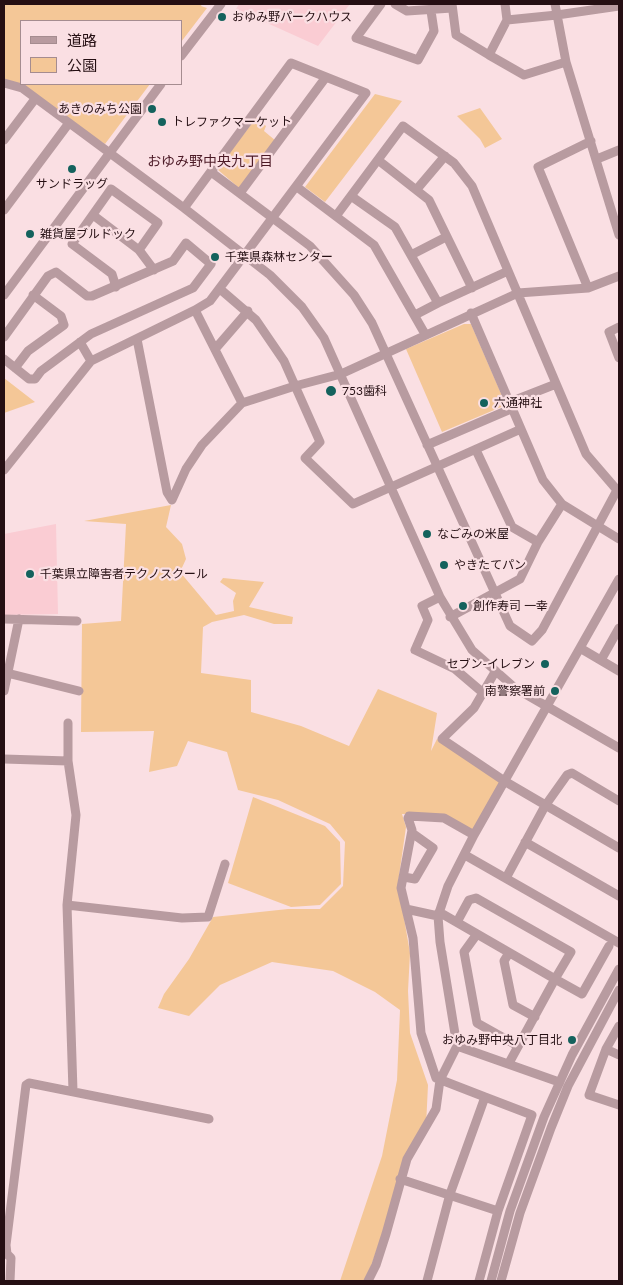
<!DOCTYPE html>
<html>
<head>
<meta charset="utf-8">
<style>
  body { margin:0 }
  #map { position:relative; width:623px; height:1285px; overflow:hidden; background:#fadfe3; font-family:Lato,"Noto Sans JP",sans-serif }
  canvas { display:block }
  .frame { position:absolute; inset:0; border:5px solid #250f13; pointer-events:none }
  .legend { position:absolute; left:20px; top:20px; width:162px; height:65px; box-sizing:border-box; background:#fadfe3; border:1px solid #a58c90; margin:0; padding:6px 9px; list-style:none; font-size:15px; color:#250f13 }
  .legend li { display:flex; align-items:center; gap:10px; height:25px }
  .legend b { width:25px; border:1px solid #a58c90 }
</style>
</head>
<body>
<div id="map">
<canvas width="623" height="1285"></canvas>
<div class="frame"></div>
<ul class="legend">
<li><b style="height:6px;background:#b89ba0"></b>道路</li>
<li><b style="height:14px;background:#f4c797"></b>公園</li>
</ul>
</div>
<script>
const c = document.querySelector('canvas').getContext('2d');
c.lineJoin = 'round';
function fill(path, color) { c.fillStyle = color; c.fill(path, 'evenodd'); }
const toPath = rows => new Path2D(rows.map(r => 'M' + r).join(''));
function stroke(path, color, width, dash) { c.strokeStyle = color; c.lineWidth = width; c.lineCap = dash ? 'butt' : 'round'; c.setLineDash(dash || []); c.stroke(path); }
function drawText(font, color, halo, rows, align = 'center') {
  c.font = font + ' Lato,"Noto Sans JP",sans-serif'; c.lineWidth = 4.5; c.setLineDash([]); c.textBaseline = 'middle'; c.strokeStyle = halo; c.fillStyle = color; for (const [text, x, y, turn = 0] of rows) {
    c.save(); c.translate(x, y); c.rotate((+turn || 0) * Math.PI / 180); c.textAlign = isNaN(turn) ? turn : align; if (halo) c.strokeText(text, 0, 0); c.fillText(text, 0, 0); c.restore();
  }
}
fill(toPath([
  [239,4,350,4,318,46,236,9],
  [56,524,58,614,4,615,4,534]
]), '#faccd3');
fill(toPath([
  [4,4,202,4,201,6,207,8,181,42,181,21,21,21,21,84,150,84,105,144,4,79],
  [375,94,402,101,325,202,305,187],
  [480,108,502,139,485,148,480,139,457,116],
  [256,118,266,126,264,131,276,141,239,188,217,169],
  [464,324,471,324,506,405,442,432,406,349],
  [4,378,35,402,4,413],
  [171,505,166,527,182,544,186,559,180,572,216,615,234,611,233,601,236,593,220,582,223,578,264,582,249,607,293,617,292,624,274,624,244,615,212,622,203,627,201,673,251,680,251,712,301,726,349,746,378,689,437,713,431,751,437,739,500,782,472,831,443,814,402,814,406,827,398,883,410,953,408,991,410,1033,428,1085,426,1126,406,1155,389,1214,366,1281,340,1281,382,1156,397,1080,400,1010,375,992,333,971,272,962,220,985,189,1016,158,1008,164,994,189,959,213,917,288,909,320,909,343,886,345,842,330,824,278,800,238,790,227,752,188,741,177,766,149,772,154,731,81,732,82,624,121,621,126,524,84,521],
  [253,797,325,826,340,842,341,884,320,905,291,907,228,883]
]), '#f4c797');
stroke(toPath([
  [381,4,356,38,418,60,434,31,431,11],
  [395,4,407,11,452,8],
  [452,4,456,35,489,55],
  [505,4,507,20,489,55,524,75,566,62],
  [555,4,566,62,619,235],
  [507,20,557,15,619,6],
  [181,56,221,4],
  [4,83,22,88,184,208,270,275,302,307,324,338,440,597,472,650,515,688,619,748],
  [4,140,35,99],
  [597,159,619,150],
  [378,160,429,200,472,288],
  [211,172,310,246,354,295,372,323,510,626,532,641,542,630,617,490,586,454,472,186,454,163,403,126,336,216],
  [297,187,374,245,425,334],
  [417,189,445,156],
  [240,193,326,77],
  [351,196,395,227,438,303,415,315],
  [4,210,69,123],
  [93,215,139,250,154,270],
  [411,255,446,237],
  [116,287,112,274,72,244,111,189,158,223,139,250],
  [588,288,538,167,591,141],
  [220,289,256,320,284,361,320,442,305,458,353,504,521,429],
  [4,295,161,84],
  [438,303,508,271],
  [195,310,242,403],
  [471,313,543,480,562,504,619,539],
  [619,327,609,332,619,358],
  [4,337,48,276,56,272,87,296,92,296,173,261,186,243,211,264,193,288,91,334,41,371,35,379,29,379,4,359],
  [137,339,167,492,172,500,186,469,202,445,242,403,295,386,341,374,518,293,588,288,619,276],
  [80,342,91,361],
  [216,348,248,311],
  [15,368,28,351,64,325,61,316,33,295],
  [510,402,556,384],
  [427,445,513,408],
  [476,450,512,527,538,542],
  [4,470,91,361,195,310,210,301,366,93,291,63,184,208],
  [440,597,422,606,428,620,415,650,455,669,482,692],
  [450,617,520,579,538,542,562,504],
  [4,619,77,621],
  [580,648,619,671],
  [601,660,619,628],
  [495,672,474,708,442,739,506,782,619,848],
  [7,673,79,691],
  [4,691,19,619],
  [68,723,68,761,76,815,67,905,73,1091],
  [4,759,68,761],
  [525,842,619,896],
  [465,855,619,943],
  [404,877,415,879,433,848,412,833],
  [506,878,545,806,567,775,572,773,619,801],
  [67,905,182,918,208,917,225,864],
  [406,909,438,916],
  [439,912,555,979,509,1063],
  [457,922,469,900,476,898,571,952,555,979,582,994,609,946],
  [477,934,464,952,477,1023,518,1046],
  [509,953,504,961,513,1005,535,1017],
  [619,1026,606,1049,589,1095,619,1105],
  [606,1049,619,1055],
  [559,1082,457,1046,440,942,438,916,448,886,474,835,619,579],
  [400,1179,498,1211],
  [10,1281,11,1258,7,1254,6,1245,26,1085,29,1083,209,1119],
  [368,1281,376,1265,386,1234,407,1159,436,1109,440,1080,457,1046],
  [427,1281,450,1194,485,1097,436,1078,421,1033,413,938,401,888,412,830,408,818,409,816,444,818,474,835],
  [479,1281,498,1211,532,1115,485,1097],
  [491,1281,510,1211,544,1117,572,1055,619,969],
  [501,1281,520,1213,551,1128,568,1086,619,990]
]), '#b89ba0', 9);
for (const [x, y, r, color] of [
  [222,17,5,"#14625d"],
  [152,109,5,"#14625d"],
  [162,122,5,"#14625d"],
  [72,169,5,"#14625d"],
  [30,234,5,"#14625d"],
  [215,257,5,"#14625d"],
  [331,391,6,"#14625d"],
  [484,403,5,"#14625d"],
  [427,534,5,"#14625d"],
  [444,565,5,"#14625d"],
  [30,574,5,"#14625d"],
  [463,606,5,"#14625d"],
  [545,664,5,"#14625d"],
  [555,691,5,"#14625d"],
  [572,1040,5,"#14625d"]
]) { const dot = new Path2D(); dot.arc(x, y, r, 0, 2 * Math.PI); c.fillStyle = color; c.fill(dot); stroke(dot, '#fadfe3', 2); }
drawText('12px', '#250f13', '#fadfe3', [
  ["おゆみ野パークハウス",232,17],
  ["あきのみち公園",142,109,"right"],
  ["トレファクマーケット",172,122],
  ["サンドラッグ",72,184,"center"],
  ["雑貨屋ブルドック",40,234],
  ["千葉県森林センター",225,257],
  ["753歯科",342,391],
  ["六通神社",494,403],
  ["なごみの米屋",437,534],
  ["やきたてパン",454,565],
  ["千葉県立障害者テクノスクール",40,574],
  ["創作寿司 一幸",473,606],
  ["セブン-イレブン",535,664,"right"],
  ["南警察署前",545,691,"right"],
  ["おゆみ野中央八丁目北",562,1040,"right"]
], 'left');
drawText('14px', '#4b1925', '#fadfe3', [
  ["おゆみ野中央九丁目",210,161]
]);
</script>
</body>
</html>
